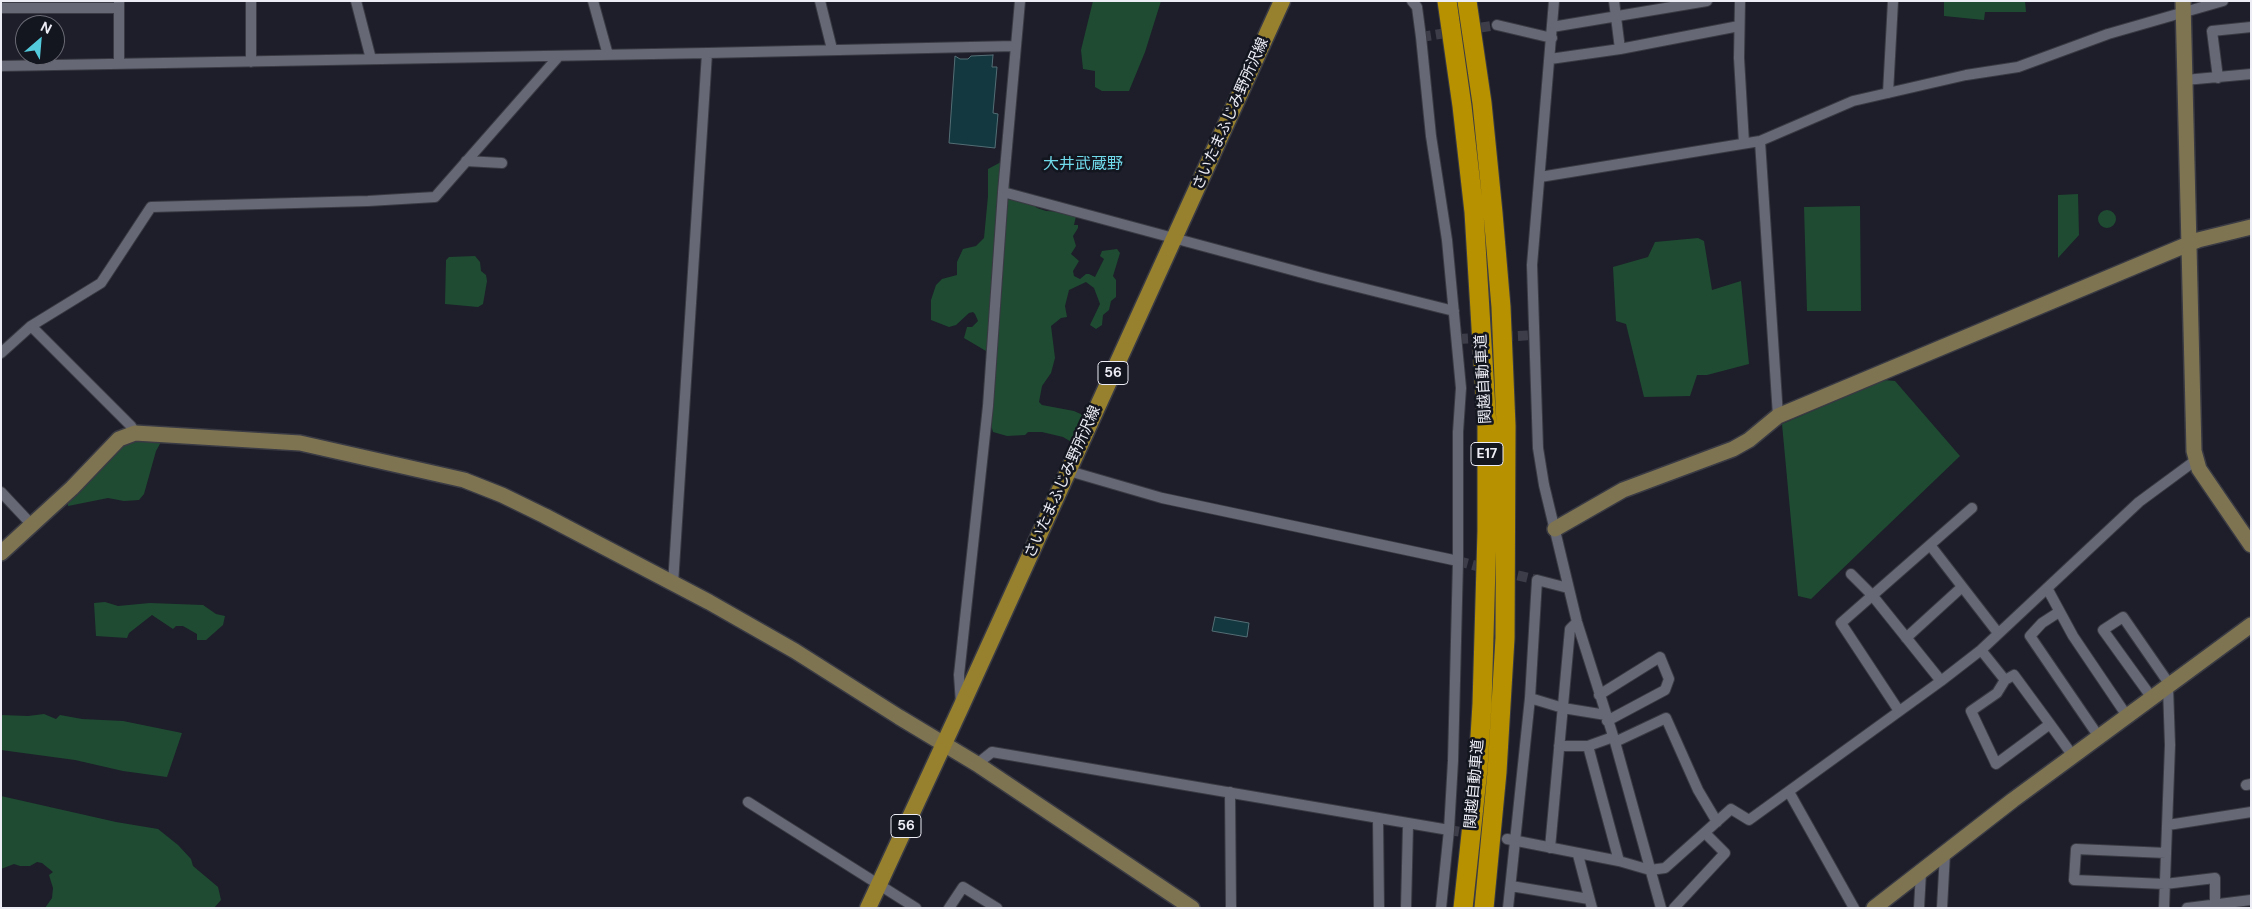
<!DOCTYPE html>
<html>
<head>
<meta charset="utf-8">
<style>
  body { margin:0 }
  #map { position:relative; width:2252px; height:909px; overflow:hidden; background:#1d1e29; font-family:"DM Sans",sans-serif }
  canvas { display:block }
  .frame { position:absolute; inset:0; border:2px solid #ecedf5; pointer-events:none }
  .north { position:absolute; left:15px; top:15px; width:50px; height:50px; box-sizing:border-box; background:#13151f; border:1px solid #6a6b75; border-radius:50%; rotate:27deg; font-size:14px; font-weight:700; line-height:20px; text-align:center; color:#ecedf5 }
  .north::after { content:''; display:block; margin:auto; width:18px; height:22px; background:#53cbdc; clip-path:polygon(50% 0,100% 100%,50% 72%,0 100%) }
</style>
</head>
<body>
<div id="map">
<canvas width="2252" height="909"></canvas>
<div class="frame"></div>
<div class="north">N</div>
</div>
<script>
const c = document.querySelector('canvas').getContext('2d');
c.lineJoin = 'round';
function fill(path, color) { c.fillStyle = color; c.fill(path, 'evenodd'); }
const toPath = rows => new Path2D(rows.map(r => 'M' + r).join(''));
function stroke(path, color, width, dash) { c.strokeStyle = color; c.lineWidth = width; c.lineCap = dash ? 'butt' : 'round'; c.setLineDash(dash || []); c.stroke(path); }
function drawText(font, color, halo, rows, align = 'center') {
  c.font = font + ' "DM Sans","Noto Sans JP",sans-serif'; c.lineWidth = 5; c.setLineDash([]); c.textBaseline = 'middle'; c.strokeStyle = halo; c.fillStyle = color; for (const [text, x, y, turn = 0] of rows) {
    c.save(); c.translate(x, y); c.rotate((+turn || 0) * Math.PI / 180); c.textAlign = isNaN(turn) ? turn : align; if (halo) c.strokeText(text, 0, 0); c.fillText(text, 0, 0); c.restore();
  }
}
fill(toPath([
  [1093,1,1161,1,1145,52,1129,91,1102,91,1095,87,1095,71,1083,69,1081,50],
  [1944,1,2025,1,2026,12,1985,12,1984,20,1944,16],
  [1001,162,1009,168,1009,185,1013,198,1031,203,1037,208,1046,211,1064,212,1076,216,1074,225,1078,225,1078,228,1073,236,1076,246,1071,254,1079,261,1073,271,1074,276,1080,279,1086,274,1089,274,1095,277,1104,259,1100,256,1102,251,1117,249,1120,253,1113,276,1116,280,1116,297,1111,301,1109,310,1103,315,1102,325,1096,329,1090,325,1100,304,1094,288,1086,282,1069,290,1065,306,1067,317,1061,318,1051,326,1055,358,1051,373,1042,386,1039,402,1042,405,1074,411,1085,416,1075,444,1063,437,1042,432,1028,432,1025,435,1007,436,993,432,991,425,986,351,964,338,967,327,972,327,978,321,975,314,973,312,969,313,956,325,949,327,931,320,931,300,936,285,942,279,957,275,957,262,963,249,976,246,984,238,988,196,988,169],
  [2078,194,2079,235,2058,258,2058,195],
  [1860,206,1861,311,1807,311,1804,207],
  '2098 219a9 9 0 1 1 18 0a9 9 0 1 1-18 0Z',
  [1698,238,1704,241,1712,290,1741,281,1749,364,1707,375,1697,375,1690,396,1644,397,1626,324,1616,321,1613,267,1648,257,1655,242],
  [475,256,480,262,481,271,486,275,487,281,483,304,478,307,445,304,446,260,449,257],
  [1884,380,1895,381,1960,456,1811,599,1798,596,1782,424],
  [132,437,161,442,156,451,144,494,139,500,124,501,108,498,68,506,68,499,101,463],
  [105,602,118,606,150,603,203,605,216,614,225,616,223,625,206,640,197,640,197,634,183,626,176,626,173,629,152,615,129,633,127,638,96,636,94,603],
  [44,714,56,719,60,715,82,719,123,721,182,733,167,777,123,771,75,760,1,750,1,715,28,716],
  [1,796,116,822,158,829,178,845,191,859,193,866,218,887,221,900,214,908,45,908,52,898,53,888,49,875,53,872,42,863,37,862,30,866,20,866,14,864,1,869]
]), '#1f4b32');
const water = toPath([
  [993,55,992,67,997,67,993,113,998,114,995,148,949,143,955,56,960,59,968,59,971,56,993,55],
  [1215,617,1249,623,1247,637,1212,631,1215,617]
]);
fill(water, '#13383f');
stroke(water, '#546e76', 1);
stroke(toPath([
  [1421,37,1497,25],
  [1458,339,1535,335],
  [1458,561,1488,569],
  [1503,572,1537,580],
  [1449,830,1474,834]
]), '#3c3d48', 10, [10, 5]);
const street = toPath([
  [356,1,371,59],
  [593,1,608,55],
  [820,1,832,49],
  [1412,1,1417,7,1421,37,1431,136,1447,240,1461,388,1458,432,1458,561,1453,761,1449,830,1441,908],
  [1554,1,1532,265,1538,448,1544,485,1577,622,1615,742,1661,908],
  [1614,1,1620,49],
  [1740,1,1739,58,1744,143],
  [119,2,119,64],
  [1,8,119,8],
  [1497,25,1552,38],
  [1552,27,1707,1],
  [1550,59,1620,49,1739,26],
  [251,62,251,1],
  [1,66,707,53,1015,46],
  [2218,78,2212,31,2251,27],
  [2185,80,2251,74],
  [1888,93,1893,1],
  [1760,141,1778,416],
  [466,161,502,163],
  [1540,177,1760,141,1853,101,1966,75,2018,67,2108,34,2223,1],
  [1003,192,1318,277,1454,311],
  [31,326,131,426,135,433],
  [1,353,31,326,101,283,151,207,368,201,435,197,559,56],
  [1069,471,1162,498,1458,561],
  [1,492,32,525],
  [1930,545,1998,633],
  [1851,574,1872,595,1941,681],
  [673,584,707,53],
  [2047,588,2073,636,2127,716],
  [2059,612,2042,623,2030,636,2099,737],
  [1906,638,1962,587],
  [1981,650,2005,680],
  [1599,695,1660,657,1669,679,1665,690,1607,721],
  [1530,698,1563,708,1606,715],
  [2152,698,2103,630,2123,617,2170,685],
  [961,704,959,675,988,406,1003,192,1020,1],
  [1899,711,1841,623,1972,508],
  [2050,724,1996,764,1971,711,1997,693,2005,680,2014,675,2050,724,2073,756],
  [1615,742,1666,718,1698,790,1717,822],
  [1559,746,1588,746,1613,737],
  [1588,746,1619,861],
  [977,764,992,752,1449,830],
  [2246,785,2251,784],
  [1230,792,1231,908],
  [1789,792,1854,908],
  [748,802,916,908],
  [1378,819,1379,908],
  [2168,825,2251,812],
  [1507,839,1619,861,1650,870,1665,868,1731,809,1749,820,1941,681,1981,650,2139,502,2196,460],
  [1550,848,1570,629,1577,622],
  [2166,853,2076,849,2074,880,2165,884,2215,878,2215,905],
  [1578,855,1592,908],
  [1511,886,1589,899],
  [949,908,963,887,997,908],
  [1406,908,1408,825],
  [1508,908,1530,698,1537,580,1568,588],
  [1674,908,1725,853,1705,833],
  [1919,908,1921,872],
  [1942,908,1945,853],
  [2164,908,2170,745,2168,687],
  [2187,908,2251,900]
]);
const secondary = toPath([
  [2183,1,2194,451,2199,469,2251,545],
  [1555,529,1623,490,1733,449,1749,440,1778,416,2198,240,2251,227],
  [1,553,72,488,119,439,135,433,300,443,464,480,502,495,545,516,709,602,795,651,899,717,977,764,1192,908],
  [1874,908,2013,800,2251,625]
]);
const primary = toPath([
  [868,908,961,707,1282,1]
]);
const highway = toPath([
  [1447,1,1462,106,1474,212,1487,426,1487,531,1482,704,1478,769,1463,908],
  [1467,1,1482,103,1493,213,1501,307,1506,426,1505,638,1497,772,1484,908]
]);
stroke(street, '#393a43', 12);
stroke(secondary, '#393a43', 18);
stroke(primary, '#393a43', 19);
stroke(highway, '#393a43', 21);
stroke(street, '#666875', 10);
stroke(secondary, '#7e7452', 15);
stroke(primary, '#97812f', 16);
stroke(highway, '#b79100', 19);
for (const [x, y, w] of [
  [1113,373,30],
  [1487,454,32],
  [906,826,30]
]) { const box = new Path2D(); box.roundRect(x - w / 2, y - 11.5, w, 23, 4); c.fillStyle = '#13151f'; c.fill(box); stroke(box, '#ecedf5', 1); }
drawText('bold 14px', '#ecedf5', null, [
  ["56",1113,373],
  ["E17",1487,454],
  ["56",906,826]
]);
drawText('15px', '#ecedf5', '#13151f', [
  ["さいたまふじみ野所沢線",1231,114,-66],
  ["関越自動車道",1484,379,-93],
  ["さいたまふじみ野所沢線",1063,482,-66],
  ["関越自動車道",1475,784,-85]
]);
drawText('16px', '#71daea', '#13151f', [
  ["大井武蔵野",1083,165]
]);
</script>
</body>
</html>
